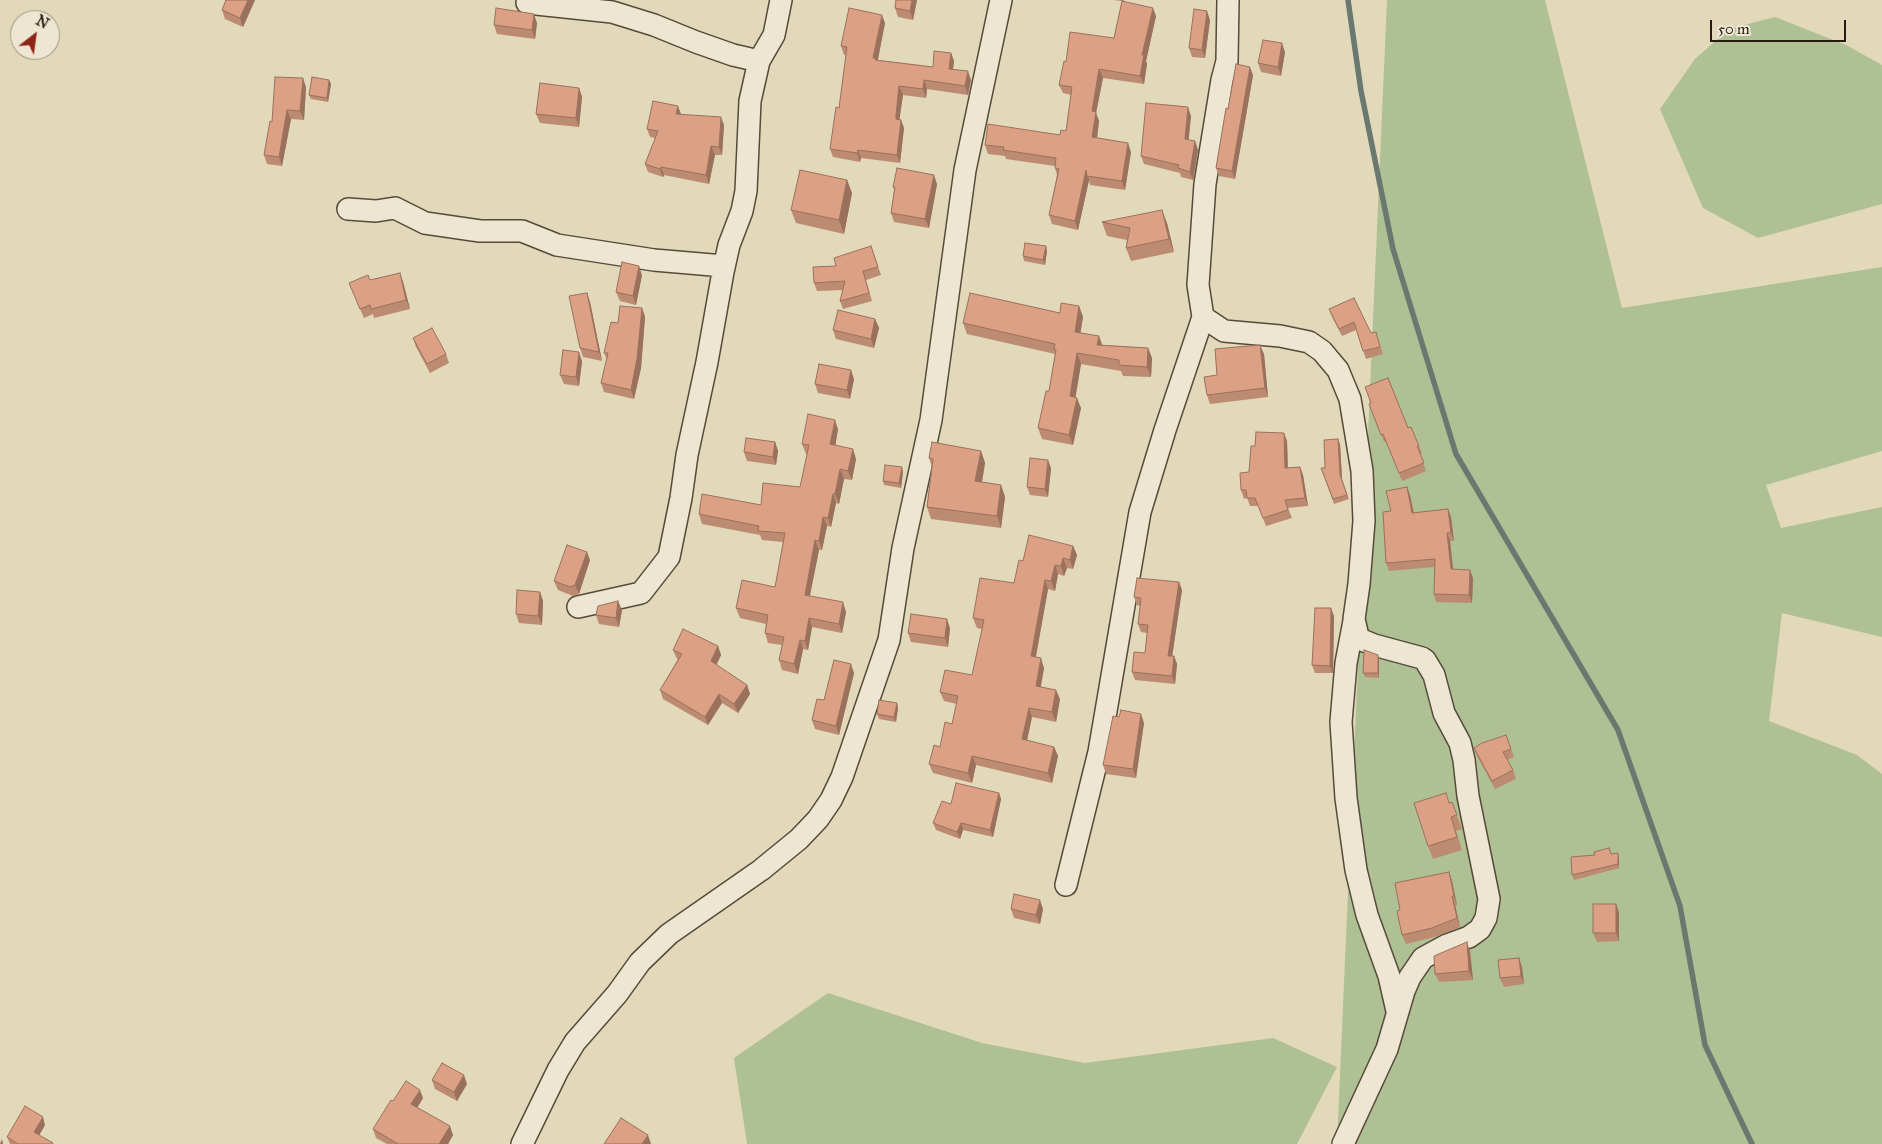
<!DOCTYPE html>
<html>
<head>
<meta charset="utf-8">
<style>
  body { margin:0 }
  #map { position:relative; width:1882px; height:1144px; overflow:hidden; background:#e2d8ba; font-family:"IM FELL Great Primer",serif }
  canvas { display:block }
  .north { position:absolute; left:10px; top:10px; width:50px; height:50px; box-sizing:border-box; background:#ece6d2; border:1px solid #9d9484; border-radius:50%; rotate:30deg; font-size:14px; font-weight:700; line-height:20px; text-align:center; color:#271a0e }
  .north::after { content:''; display:block; margin:auto; width:18px; height:22px; background:#8f2418; clip-path:polygon(50% 0,100% 100%,50% 72%,0 100%) }
  .scale { position:absolute; left:1710px; top:20px; width:136px; height:22px; box-sizing:border-box; border:2px solid #271a0e; border-top:0; padding-left:6px; font-size:15px; line-height:18px; white-space:nowrap; color:#271a0e; -webkit-text-stroke:4px #ece6d2; paint-order:stroke }
</style>
</head>
<body>
<div id="map">
<canvas width="1882" height="1144"></canvas>
<div class="north">N</div>
<div class="scale">50 m</div>
</div>
<script>
const c = document.querySelector('canvas').getContext('2d');
c.lineJoin = 'round';
function fill(path, color) { c.fillStyle = color; c.fill(path, 'evenodd'); }
const toPath = rows => new Path2D(rows.map(r => 'M' + r).join(''));
function stroke(path, color, width, dash) { c.strokeStyle = color; c.lineWidth = width; c.lineCap = dash ? 'butt' : 'round'; c.setLineDash(dash || []); c.stroke(path); }
fill(toPath([
  [1387,0,1545,0,1622,308,1882,267,1882,451,1766,485,1781,528,1882,507,1882,637,1782,613,1769,721,1857,755,1882,774,1882,1144,1337,1144],
  [1775,17,1846,45,1882,65,1882,204,1758,238,1703,208,1660,109,1695,59,1729,29],
  [828,993,982,1043,1085,1063,1273,1038,1337,1067,1297,1144,747,1144,734,1058]
]), '#aec094');
stroke(toPath([
  [1348,0,1361,91,1393,249,1456,454,1618,730,1680,906,1705,1045,1752,1144]
]), '#697970', 5.5);
const minor = toPath([
  [1228,0,1227,61,1222,80,1205,184,1198,285,1203,317,1224,331,1280,336,1309,342,1322,351,1338,370,1350,399,1362,471,1364,521,1359,584,1354,619,1357,632,1358,637,1362,640,1374,645,1422,658,1425,660,1434,675,1444,713,1460,743,1464,760,1468,796,1489,899,1486,918,1480,929,1469,937,1447,945,1423,958,1410,977,1404,991,1387,1049,1343,1144],
  [527,3,612,12,654,25,696,42,733,55,759,61],
  [348,209,376,211,395,208,425,223,480,231,522,231,557,245,654,260,724,266],
  [578,607,641,593,669,557,681,498,687,455,707,362,723,272,729,245,742,211,746,191,750,101,759,61,774,35,781,0],
  [1354,621,1346,663,1341,722,1346,798,1356,870,1367,915,1389,976,1397,1011],
  [1066,885,1099,752,1140,512,1165,430,1203,317],
  [522,1144,558,1070,575,1042,617,994,640,962,669,934,761,870,799,839,818,819,831,800,842,777,889,640,903,548,931,420,965,170,1001,0]
]);
stroke(minor, '#564a39', 24);
stroke(minor, '#ece6d2', 21);
fill(toPath([
  [226,0,255,0,243,27,225,19,222,10],
  [896,0,917,0,913,20,898,17,895,8],
  [1113,0,1124,0,1124,1,1156,16,1146,61,1147,64,1144,84,1103,78,1096,113,1099,121,1097,138,1131,152,1125,190,1090,185,1089,180,1078,230,1052,224,1049,215,1057,175,1055,168,1055,166,1006,159,1005,156,988,154,985,145,1060,135,1066,131,1071,95,1063,93,1059,85,1066,62,1114,38,1122,1],
  [1210,20,1205,58,1192,57,1189,48],
  [537,23,535,39,497,34,494,25],
  [885,23,878,60,933,67,951,53,954,61,953,69,971,80,968,95,927,89,926,98,903,95,899,119,901,120,904,128,900,163,861,158,860,162,833,157,830,149,839,108,846,55,844,55,841,46],
  [1285,52,1281,76,1261,72,1258,63],
  [1253,75,1235,179,1219,176,1216,168,1228,109],
  [329,80,331,84,328,102,311,99,309,95],
  [306,87,304,120,291,119,282,166,267,164,264,155,272,122],
  [579,88,582,97,579,127,540,123,536,114],
  [681,114,724,125,722,155,715,155,709,184,664,175,663,177,648,172,645,164,655,138,650,137,647,129],
  [1191,116,1188,140,1195,141,1198,150,1193,180,1181,177,1180,173,1144,164,1141,156],
  [847,180,852,193,844,234,796,223,791,210],
  [937,184,929,228,894,222,891,213,894,190,893,187],
  [1102,222,1167,223,1174,252,1131,261,1126,248,1127,240,1107,236],
  [871,246,881,275,866,280,872,301,843,309,840,301,843,290,817,291,814,283,836,266],
  [1046,246,1047,251,1045,265,1024,261,1023,256],
  [400,273,403,282,410,309,374,318,373,314,364,318,349,283,370,280],
  [642,275,636,305,620,301,616,292],
  [587,293,590,302,602,361,583,357,580,348],
  [1354,298,1371,333,1378,340,1383,354,1366,359,1356,330,1342,336,1332,317,1329,309],
  [1079,306,1083,317,1080,333,1103,345,1148,348,1152,358,1151,377,1123,376,1121,371,1081,364,1075,397,1081,408,1073,445,1042,439,1038,428,1049,391,1055,354,967,334,963,323,1060,313],
  [642,308,645,317,641,368,634,399,604,392,601,383,607,359,604,353,618,323],
  [875,319,879,328,874,348,836,339,833,330],
  [413,338,446,354,449,363,430,373,416,347],
  [1264,354,1268,397,1210,404,1207,395,1217,375],
  [582,361,579,386,564,384,560,375],
  [854,379,850,399,818,393,815,384],
  [1371,403,1408,428,1411,427,1422,453,1420,454,1426,471,1402,481,1386,441,1384,442,1372,412],
  [838,429,835,446,856,459,852,480,844,479,839,504,836,503,831,527,827,526,822,550,819,550,810,596,846,612,842,633,812,627,808,650,803,649,798,674,782,670,779,660,782,645,768,643,765,633,766,624,740,618,736,608,775,587,783,542,762,540,760,535,702,524,699,514,761,505,800,487,807,454,806,454,802,444],
  [1287,441,1288,468,1300,467,1303,475,1308,506,1288,508,1292,518,1266,526,1258,506,1250,506,1247,498,1244,499,1241,490,1249,472],
  [775,442,778,451,776,465,747,461,744,452],
  [1340,444,1342,479,1349,499,1334,504,1321,468,1325,468],
  [981,451,985,463,982,482,1001,485,1005,497,1001,528,931,519,927,507,932,467,929,458],
  [1051,468,1048,497,1030,495,1027,487],
  [903,472,901,488,884,485,883,481],
  [1407,487,1410,495,1414,513,1448,509,1451,517,1454,541,1450,541,1453,569,1473,578,1472,603,1436,602,1434,594,1434,567,1389,571,1386,563,1391,511],
  [1073,546,1077,555,1073,569,1067,568,1064,576,1058,574,1055,591,1048,589,1036,657,1044,668,1041,687,1060,699,1056,722,1032,717,1027,741,1054,747,1058,756,1052,783,976,765,972,783,933,773,929,764,940,747,952,724,957,704,944,701,940,692,972,675,982,629,977,628,973,618,1014,583,1023,561],
  [590,560,579,594,573,596,558,590,554,581],
  [1179,582,1182,590,1172,656,1174,656,1177,664,1175,684,1135,680,1132,672,1145,653,1147,633,1141,632,1138,624,1140,606,1137,605,1134,597],
  [540,592,543,601,542,625,519,623,516,614],
  [622,610,619,627,599,624,596,615],
  [1334,616,1333,673,1315,673,1312,665],
  [950,628,948,647,911,642,908,633],
  [718,646,721,655,716,665,747,685,750,694,738,713,722,703,708,725,663,699,660,690,678,659,677,659,673,650],
  [1379,659,1379,678,1365,677,1363,673],
  [854,673,839,735,815,729,812,720],
  [897,703,898,708,896,722,879,719,877,714],
  [1144,723,1136,778,1106,774,1103,765],
  [1506,735,1514,757,1507,760,1513,770,1516,779,1495,789,1477,756,1474,748],
  [999,793,1001,799,993,837,963,830,960,839,936,830,933,823,951,804],
  [1452,802,1462,829,1456,831,1462,850,1433,859,1428,846,1450,803],
  [1611,854,1619,858,1619,868,1574,880,1572,875],
  [1449,872,1452,881,1457,905,1455,905,1460,927,1435,937,1406,944,1402,935,1400,910],
  [1616,904,1619,913,1619,941,1597,942,1593,933],
  [1011,909,1043,909,1040,924,1014,918],
  [1470,951,1473,980,1439,982,1435,974],
  [1519,958,1522,967,1524,984,1504,987,1500,978],
  [432,1080,467,1084,457,1101,435,1089],
  [423,1098,417,1108,453,1135,448,1144,387,1144,376,1138,373,1129,393,1101],
  [45,1125,39,1135,54,1144,10,1144,7,1137]
]), '#bd8a72');
fill(toPath([
  [248,0,255,0,243,27,240,18],
  [912,0,917,0,913,20,910,11],
  [1153,8,1156,16,1146,61,1147,64,1144,84,1140,76,1142,55],
  [1207,11,1210,20,1205,58,1202,50],
  [534,14,537,23,535,39,532,30],
  [882,15,885,23,877,63,873,58],
  [1282,43,1285,52,1281,76,1278,67],
  [951,53,954,61,952,77,949,69],
  [1250,67,1253,75,1235,179,1232,171],
  [1099,69,1103,78,1096,113,1099,121,1096,146,1092,137,1092,111],
  [968,71,971,80,968,95,965,86],
  [303,78,306,87,304,120,300,111],
  [329,80,331,84,328,102,327,98],
  [924,80,927,89,926,98,923,89],
  [899,86,903,95,899,123,896,119,896,115],
  [579,88,582,97,579,127,576,118],
  [678,106,681,114,676,114],
  [1188,107,1191,116,1188,147,1185,139],
  [287,110,291,119,282,166,279,157],
  [721,117,724,125,722,155,719,147],
  [901,120,904,128,900,163,897,155],
  [1195,141,1198,150,1193,180,1190,172],
  [1128,143,1131,152,1125,190,1122,181],
  [711,146,715,155,709,184,706,175],
  [858,150,861,158,860,162,857,153],
  [661,167,664,175,663,177,660,169],
  [1086,170,1089,180,1078,230,1075,221],
  [934,175,937,184,929,228,925,219],
  [847,180,852,193,844,234,839,220],
  [1162,210,1167,223,1174,252,1169,239],
  [1046,246,1047,251,1045,265,1043,260],
  [639,266,642,275,636,305,633,296],
  [400,273,403,282,410,309,406,300],
  [587,293,590,302,602,361,599,352],
  [1079,306,1083,317,1079,342,1075,332],
  [642,308,645,317,641,368,634,399,631,390],
  [875,319,879,328,874,348,871,339],
  [1099,336,1103,347,1097,345],
  [1260,345,1264,354,1268,397,1265,388],
  [1148,348,1152,358,1151,377,1147,367],
  [579,352,582,361,579,386,576,377],
  [1077,353,1081,364,1074,407,1070,396],
  [851,370,854,379,850,399,847,390],
  [1077,398,1081,408,1073,445,1069,435],
  [835,420,838,429,834,454,830,444],
  [1284,433,1287,441,1288,477,1285,468],
  [1338,439,1340,444,1342,479,1340,475],
  [775,442,778,451,776,465,773,457],
  [853,449,856,459,852,480,848,471],
  [981,451,985,463,980,494,975,481],
  [1048,460,1051,468,1048,497,1045,489],
  [902,467,903,472,901,488,899,483],
  [1300,467,1303,475,1308,506,1305,498],
  [840,469,844,479,839,504,835,494],
  [1001,485,1005,497,1001,528,997,516],
  [1407,487,1410,495,1415,521,1412,513],
  [833,494,836,503,831,527,828,518],
  [1448,509,1451,517,1454,541,1451,533],
  [823,517,827,526,822,550,819,541],
  [1447,533,1450,541,1454,577,1451,569],
  [815,540,819,550,808,604,805,595],
  [1073,546,1077,555,1073,569,1070,560],
  [587,552,590,560,579,594,575,585],
  [1063,558,1067,568,1064,576,1061,566],
  [1055,565,1058,574,1055,591,1051,581],
  [1470,570,1473,578,1472,603,1469,595],
  [1045,580,1048,589,1034,666,1031,656],
  [1179,582,1182,590,1171,664,1168,656],
  [540,592,543,601,542,625,538,616],
  [618,601,622,610,619,627,616,618],
  [843,602,846,612,842,633,839,624],
  [1331,608,1334,616,1333,673,1330,666],
  [809,618,812,627,808,650,805,641],
  [947,619,950,628,948,647,945,638],
  [800,640,803,649,798,674,794,664],
  [718,646,721,655,714,670,711,661],
  [1378,655,1379,659,1379,678,1378,673],
  [1174,656,1177,664,1175,684,1172,676],
  [1041,658,1044,668,1039,695,1036,686],
  [851,664,854,673,839,735,836,726],
  [747,685,750,694,738,713,734,704],
  [1056,690,1060,699,1056,722,1052,712],
  [719,694,722,703,708,725,705,717],
  [897,703,898,708,896,722,894,717],
  [1029,708,1032,717,1025,749,1022,739],
  [1141,714,1144,723,1136,778,1133,769],
  [1054,747,1058,756,1052,783,1048,773],
  [972,756,976,765,972,783,968,773],
  [999,793,1001,799,993,837,990,830],
  [961,823,963,830,960,839,957,832],
  [1618,853,1619,858,1619,868,1618,864],
  [1449,872,1452,881,1457,905,1454,896],
  [1452,896,1455,905,1460,927,1457,918],
  [1040,900,1043,909,1040,924,1036,915],
  [1616,904,1619,913,1619,941,1616,933],
  [1467,942,1470,951,1473,980,1469,971],
  [1519,958,1522,967,1524,984,1521,976],
  [464,1075,467,1084,457,1101,454,1092],
  [420,1090,423,1098,414,1113,411,1104],
  [43,1117,45,1125,37,1139,34,1132],
  [450,1126,453,1135,448,1144,439,1144],
  [648,1135,651,1144,642,1144],
  [2,1139,3,1144,0,1144]
]), '#9a715c');
const building = toPath([
  [226,0,248,0,240,18,222,10,226,0],
  [896,0,912,0,910,11,895,8,896,0],
  [1122,1,1153,8,1142,55,1144,55,1140,76,1099,69,1092,111,1096,112,1092,137,1128,143,1122,181,1087,176,1086,170,1075,221,1049,215,1059,169,1055,168,1056,158,1003,150,1004,147,985,145,988,124,1060,135,1061,130,1066,131,1072,87,1059,85,1064,61,1066,62,1070,32,1114,38,1122,1],
  [496,8,534,14,532,30,494,25,496,8],
  [849,8,882,15,873,58,876,58,875,60,933,67,934,51,951,53,949,69,968,71,965,86,924,80,923,89,899,86,896,115,896,119,901,120,897,155,858,150,857,153,830,149,836,107,839,108,847,47,841,46,849,8],
  [1194,9,1207,11,1202,50,1189,48,1194,9],
  [1263,40,1282,43,1278,67,1258,63,1263,40],
  [1236,64,1250,67,1232,171,1216,168,1226,108,1228,109,1236,64],
  [275,77,303,78,300,111,287,110,279,157,264,155,270,121,272,122,275,77],
  [312,77,329,80,327,98,309,95,312,77],
  [540,83,579,88,576,118,536,114,540,83],
  [653,101,678,106,676,114,721,117,719,147,711,146,706,175,661,167,660,169,645,164,658,131,647,129,653,101],
  [1146,103,1188,107,1185,139,1195,141,1190,172,1178,168,1179,165,1141,156,1146,103],
  [897,168,934,175,925,219,891,213,895,187,893,187,897,168],
  [800,170,847,180,839,220,791,210,800,170],
  [1162,210,1169,239,1126,248,1130,228,1102,222,1162,210],
  [1025,243,1046,246,1043,260,1023,256,1025,243],
  [871,246,878,267,863,271,869,293,840,301,845,281,814,283,813,267,836,266,834,258,871,246],
  [622,262,639,266,633,296,616,292,622,262],
  [400,273,406,300,371,309,370,305,360,309,349,283,368,275,370,280,400,273],
  [587,293,599,352,580,348,569,296,587,293],
  [970,293,1060,313,1061,303,1079,306,1075,332,1099,336,1097,345,1148,348,1147,367,1119,365,1119,360,1077,353,1070,396,1077,398,1069,435,1038,428,1046,391,1049,391,1056,350,1054,349,1055,344,963,323,970,293],
  [1354,298,1371,333,1376,332,1380,347,1363,351,1354,322,1339,329,1329,309,1354,298],
  [620,306,642,308,637,359,631,390,601,383,608,353,604,353,611,322,618,323,620,306],
  [838,310,875,319,871,339,833,330,838,310],
  [432,328,446,354,427,364,413,338,432,328],
  [1260,345,1265,388,1207,395,1204,377,1217,375,1215,349,1260,345],
  [563,350,579,352,576,377,560,375,563,350],
  [819,364,851,370,847,390,815,384,819,364],
  [1388,378,1408,428,1411,427,1419,446,1417,446,1424,463,1399,473,1383,434,1381,435,1369,404,1371,403,1365,387,1388,378],
  [808,414,835,420,830,444,853,449,848,471,840,469,835,494,833,494,828,518,823,517,819,541,815,540,805,595,843,602,839,624,809,618,805,641,800,640,794,664,779,660,784,637,765,633,768,615,736,608,742,580,775,587,785,533,758,531,759,526,699,514,702,494,761,505,763,483,800,487,809,445,802,444,808,414],
  [1256,432,1284,433,1285,468,1300,467,1305,498,1285,500,1288,510,1263,518,1255,498,1247,498,1246,490,1241,490,1240,473,1249,472,1251,446,1255,446,1256,432],
  [746,438,775,442,773,457,744,452,746,438],
  [1338,439,1340,475,1347,495,1333,499,1321,468,1325,468,1324,440,1338,439],
  [932,442,981,451,975,481,1001,485,997,516,927,507,933,459,929,458,932,442],
  [1030,458,1048,460,1045,489,1027,487,1030,458],
  [885,465,902,467,899,483,883,481,885,465],
  [1407,487,1412,513,1448,509,1451,533,1447,533,1451,569,1470,570,1469,595,1434,594,1435,559,1386,563,1383,512,1391,511,1386,491,1407,487],
  [1029,535,1073,546,1070,560,1063,558,1061,566,1055,565,1051,581,1045,580,1031,656,1041,658,1036,686,1056,690,1052,712,1029,708,1022,739,1054,747,1048,773,972,756,968,773,929,764,934,745,940,747,945,722,952,724,958,696,940,692,945,670,972,675,984,620,973,618,980,578,1014,583,1019,560,1023,561,1029,535],
  [567,545,587,552,575,585,570,587,554,581,567,545],
  [1137,578,1179,582,1168,656,1174,656,1172,676,1132,672,1134,652,1145,653,1148,625,1138,624,1141,598,1134,597,1137,578],
  [517,590,540,592,538,616,516,614,517,590],
  [618,601,616,618,596,615,598,606,618,601],
  [1315,608,1331,608,1330,666,1312,665,1315,608],
  [911,614,947,619,945,638,908,633,911,614],
  [683,629,718,646,711,661,747,685,734,704,719,694,705,717,660,690,682,654,673,650,683,629],
  [1364,650,1378,655,1378,673,1363,673,1364,650],
  [834,660,851,664,836,726,812,720,817,699,824,700,834,660],
  [879,700,897,703,894,717,877,714,879,700],
  [1121,710,1141,714,1133,769,1103,765,1113,716,1119,717,1121,710],
  [1506,735,1511,749,1503,752,1513,770,1492,781,1474,748,1482,743,1506,735],
  [956,783,999,793,990,830,961,823,957,832,933,823,942,801,951,804,956,783],
  [1446,793,1449,803,1452,802,1457,815,1451,817,1457,837,1428,846,1414,803,1446,793],
  [1609,848,1611,854,1618,853,1618,864,1572,875,1571,857,1595,855,1594,852,1609,848],
  [1449,872,1454,896,1452,896,1457,918,1432,928,1402,935,1397,911,1400,910,1395,883,1449,872],
  [1014,894,1040,900,1036,915,1011,909,1014,894],
  [1593,904,1616,904,1616,933,1593,933,1593,904],
  [1467,942,1469,971,1435,974,1434,956,1467,942],
  [1519,958,1521,976,1500,978,1498,960,1519,958],
  [442,1063,464,1075,454,1092,432,1080,442,1063],
  [406,1081,420,1090,411,1104,450,1126,439,1144,398,1144,373,1129,391,1100,393,1101,406,1081],
  [25,1106,43,1117,34,1132,53,1143,52,1144,18,1144,7,1137,25,1106],
  [621,1118,648,1135,642,1144,604,1144,621,1118]
]);
fill(building, '#dca184');
stroke(building, '#9a715c', 1);
</script>
</body>
</html>
